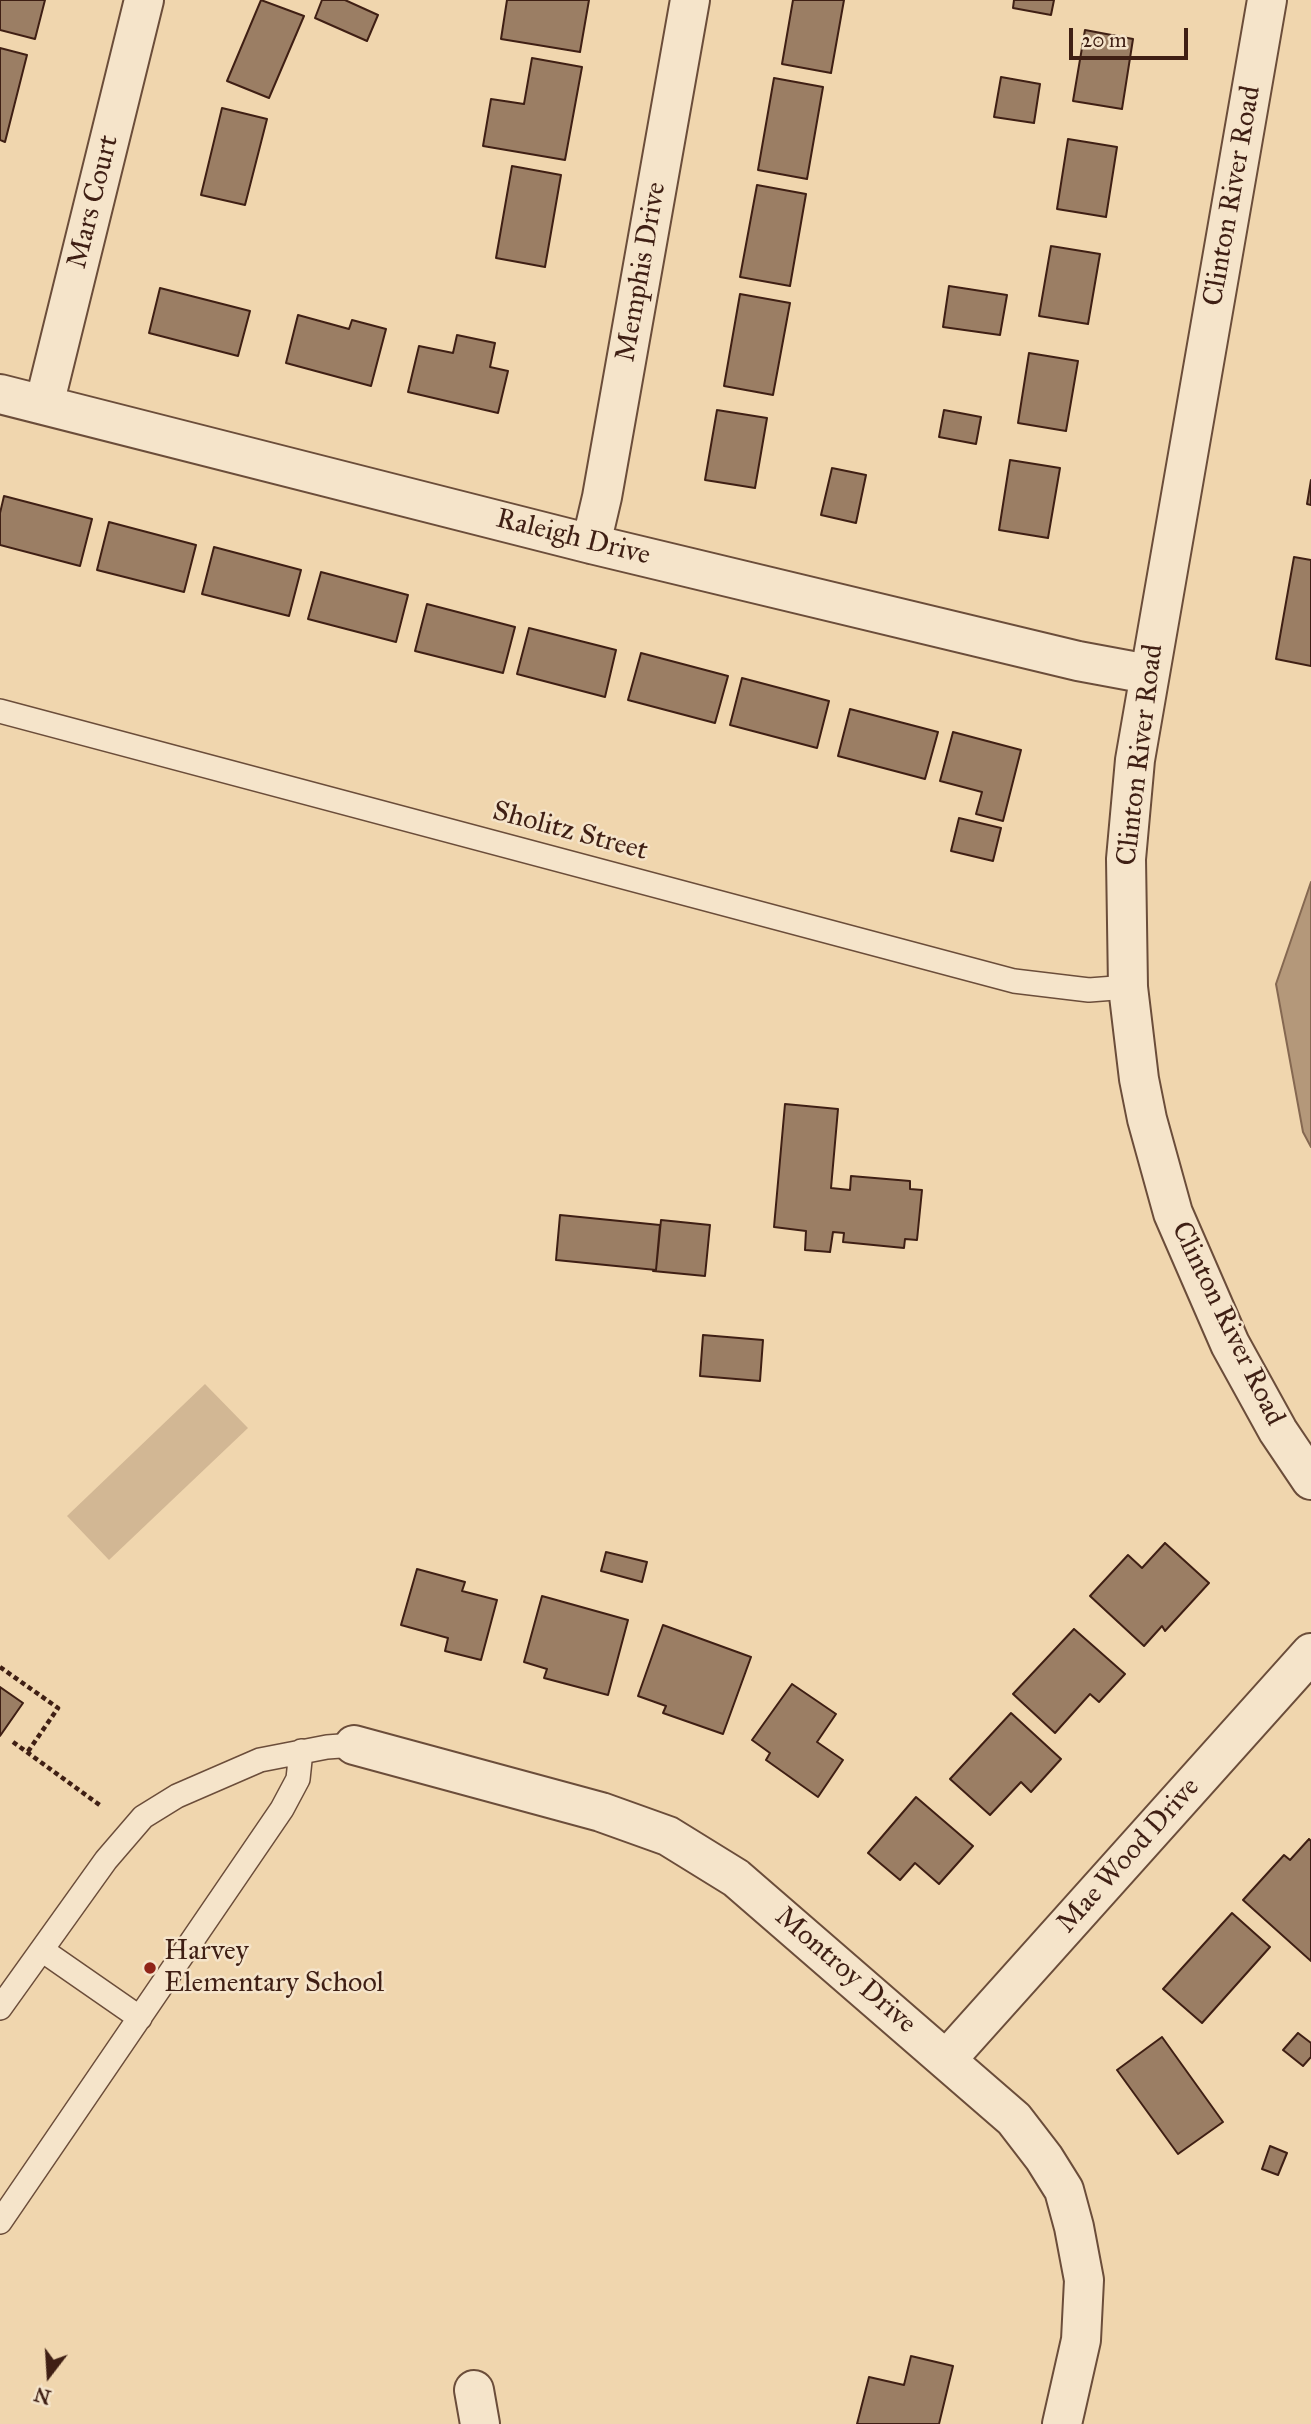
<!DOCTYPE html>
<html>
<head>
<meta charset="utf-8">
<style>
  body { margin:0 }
  #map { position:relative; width:1311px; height:2424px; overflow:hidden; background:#f0d6ae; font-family:"IM FELL Great Primer",serif }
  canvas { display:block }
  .north { position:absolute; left:14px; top:2340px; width:70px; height:70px; -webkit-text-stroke:5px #f5e4ca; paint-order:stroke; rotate:197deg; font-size:19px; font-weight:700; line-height:28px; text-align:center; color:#3f1f14 }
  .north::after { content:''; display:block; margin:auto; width:24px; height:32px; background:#3f1f14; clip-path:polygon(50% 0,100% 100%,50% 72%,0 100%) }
  .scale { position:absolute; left:1069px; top:28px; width:119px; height:32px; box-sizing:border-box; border:4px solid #3f1f14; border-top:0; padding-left:9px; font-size:21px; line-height:24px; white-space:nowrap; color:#3f1f14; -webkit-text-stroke:5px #f5e4ca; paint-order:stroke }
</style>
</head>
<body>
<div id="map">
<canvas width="1311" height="2424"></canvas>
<div class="north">N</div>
<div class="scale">20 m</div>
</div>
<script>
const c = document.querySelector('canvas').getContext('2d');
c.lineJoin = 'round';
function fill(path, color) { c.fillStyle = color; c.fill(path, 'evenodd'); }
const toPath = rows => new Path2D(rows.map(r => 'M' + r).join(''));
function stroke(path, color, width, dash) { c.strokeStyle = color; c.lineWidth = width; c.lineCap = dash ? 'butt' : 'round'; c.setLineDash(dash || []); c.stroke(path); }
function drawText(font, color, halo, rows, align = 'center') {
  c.font = font + ' "IM FELL Great Primer",serif'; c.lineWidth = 5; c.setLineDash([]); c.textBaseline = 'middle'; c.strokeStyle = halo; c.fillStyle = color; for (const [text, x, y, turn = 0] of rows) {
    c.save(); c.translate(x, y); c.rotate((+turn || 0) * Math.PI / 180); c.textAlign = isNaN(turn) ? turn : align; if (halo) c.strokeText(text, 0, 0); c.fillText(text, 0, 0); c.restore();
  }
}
fill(toPath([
  [205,1384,248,1428,109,1560,67,1516]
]), '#d2b794');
const water = toPath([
  [1311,882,1311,1147,1303,1132,1276,984,1311,882]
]);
fill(water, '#b4987a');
stroke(water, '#856851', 2);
const building = toPath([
  [0,0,45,0,35,39,0,30,0,0],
  [261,0,304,16,269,98,227,81,261,0],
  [322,0,345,0,378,15,367,41,315,18,322,0],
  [507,0,589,0,580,52,501,39,507,0],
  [793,0,844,0,831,73,782,64,793,0],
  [1014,0,1054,0,1051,15,1013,8,1014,0],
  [1085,30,1133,39,1122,109,1073,101,1085,30],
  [0,48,27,55,5,142,0,140,0,48],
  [532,58,582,67,565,160,483,146,491,99,524,104,532,58],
  [1001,77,1040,84,1034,123,994,117,1001,77],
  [774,78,823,87,807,179,758,170,774,78],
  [222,108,267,119,245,205,201,195,222,108],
  [1068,139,1117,147,1106,217,1057,209,1068,139],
  [512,166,561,175,545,267,496,258,512,166],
  [757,185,806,194,790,286,740,277,757,185],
  [1051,246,1100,254,1088,324,1039,316,1051,246],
  [949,286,1007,295,1000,335,943,327,949,286],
  [160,288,250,311,238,356,149,333,160,288],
  [740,294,790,303,773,395,724,386,740,294],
  [298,315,349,329,352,320,386,329,371,386,286,363,298,315],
  [457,335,495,343,490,367,508,371,498,413,408,392,419,346,453,353,457,335],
  [1029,353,1078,361,1066,431,1018,423,1029,353],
  [717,410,767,418,755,488,705,480,717,410],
  [944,410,981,417,976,444,939,437,944,410],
  [1010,460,1060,468,1048,538,999,530,1010,460],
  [832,468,866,475,856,523,821,515,832,468],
  [1311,480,1311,505,1307,504,1311,480],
  [4,496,92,519,80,566,0,545,0,513,4,496],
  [109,522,196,545,184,592,97,570,109,522],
  [214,547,301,570,289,616,202,594,214,547],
  [1294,557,1311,560,1311,666,1276,659,1294,557],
  [321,572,408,595,396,642,308,619,321,572],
  [427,604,515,627,503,673,415,651,427,604],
  [529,628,616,650,605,697,517,674,529,628],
  [641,653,728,676,715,723,628,700,641,653],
  [742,678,829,701,817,748,730,725,742,678],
  [850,709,938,732,925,779,838,756,850,709],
  [953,732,1021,750,1003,821,976,814,982,792,940,781,953,732],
  [959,818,1001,828,993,861,951,851,959,818],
  [785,1104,838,1109,831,1188,850,1190,851,1176,910,1181,910,1189,922,1190,917,1240,905,1239,904,1248,843,1242,844,1233,833,1232,830,1252,805,1250,806,1231,774,1227,785,1104],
  [560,1215,660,1225,656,1270,556,1260,560,1215],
  [661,1220,710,1225,705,1276,653,1271,656,1270,661,1220],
  [703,1335,763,1340,760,1381,700,1376,703,1335],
  [1165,1543,1209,1583,1165,1631,1162,1626,1144,1646,1090,1596,1128,1555,1142,1568,1165,1543],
  [606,1552,647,1562,642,1582,601,1571,606,1552],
  [417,1569,465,1582,462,1591,497,1600,481,1660,445,1651,448,1638,401,1625,417,1569],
  [542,1596,628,1620,608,1695,544,1678,547,1669,524,1662,542,1596],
  [663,1625,751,1657,723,1734,663,1713,666,1706,638,1696,663,1625],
  [1074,1629,1125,1674,1099,1702,1090,1694,1055,1733,1013,1694,1074,1629],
  [792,1684,836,1714,817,1742,843,1760,818,1797,766,1760,770,1753,752,1740,792,1684],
  [0,1687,23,1703,0,1736,0,1687],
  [1011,1713,1061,1759,1031,1792,1021,1782,990,1815,950,1779,1011,1713],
  [916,1797,973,1846,939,1884,915,1863,900,1880,868,1853,916,1797],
  [1309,1839,1311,1841,1311,1961,1243,1900,1284,1855,1290,1860,1309,1839],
  [1232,1913,1270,1947,1202,2023,1163,1989,1232,1913],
  [1298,2033,1311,2043,1311,2057,1303,2066,1283,2050,1298,2033],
  [1162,2037,1223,2122,1178,2154,1117,2070,1162,2037],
  [1270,2146,1287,2153,1278,2175,1262,2169,1270,2146],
  [911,2356,953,2366,939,2424,857,2424,869,2377,904,2385,911,2356]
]);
fill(building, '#9b7e64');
stroke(building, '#3f1f14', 2);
const service = toPath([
  [0,711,1014,981,1089,990,1128,987],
  [42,1950,140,2018],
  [0,2008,106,1860,143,1817,177,1796,260,1760,327,1747,354,1745],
  [0,2222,282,1809,298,1779,301,1751]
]);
const minor = toPath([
  [0,394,591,544,1078,661,1148,674],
  [44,405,144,0],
  [591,544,602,497,690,0],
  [354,1745,601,1812,668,1836,736,1878,1014,2119,1044,2158,1064,2190,1074,2227,1084,2280,1081,2340,1062,2424],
  [947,2059,1311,1653],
  [474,2390,480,2424]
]);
const tertiary = toPath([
  [1267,0,1135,760,1126,859,1128,987,1139,1079,1147,1119,1173,1213,1230,1344,1278,1431,1311,1480]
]);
stroke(service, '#6b4d3a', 26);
stroke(minor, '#6b4d3a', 42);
stroke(tertiary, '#6b4d3a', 42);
stroke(toPath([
  [0,1667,58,1708,27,1753],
  [13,1742,101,1806]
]), '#3f1f14', 4.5, [5, 3.5]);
stroke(service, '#f5e4ca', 23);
stroke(minor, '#f5e4ca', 38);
stroke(tertiary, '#f5e4ca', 38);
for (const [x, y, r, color] of [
  [150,1968,7,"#8f2418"]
]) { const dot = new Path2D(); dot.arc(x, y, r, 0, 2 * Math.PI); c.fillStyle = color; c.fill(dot); stroke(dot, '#f5e4ca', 2.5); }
drawText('28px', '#3f1f14', '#f5e4ca', [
  ["Clinton River Road",1233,196,-80],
  ["Mars Court",94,202,-76],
  ["Memphis Drive",642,272,-80],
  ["Raleigh Drive",573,538,14],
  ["Clinton River Road",1141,755,-83],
  ["Sholitz Street",570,832,15],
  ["Clinton River Road",1227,1324,64],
  ["Mae Wood Drive",1129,1856,-48],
  ["Montroy Drive",845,1971,41]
]);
drawText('28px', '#3f1f14', '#f5e4ca', [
  ["Harvey",164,1952],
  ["Elementary School",164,1984]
], 'left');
</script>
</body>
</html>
